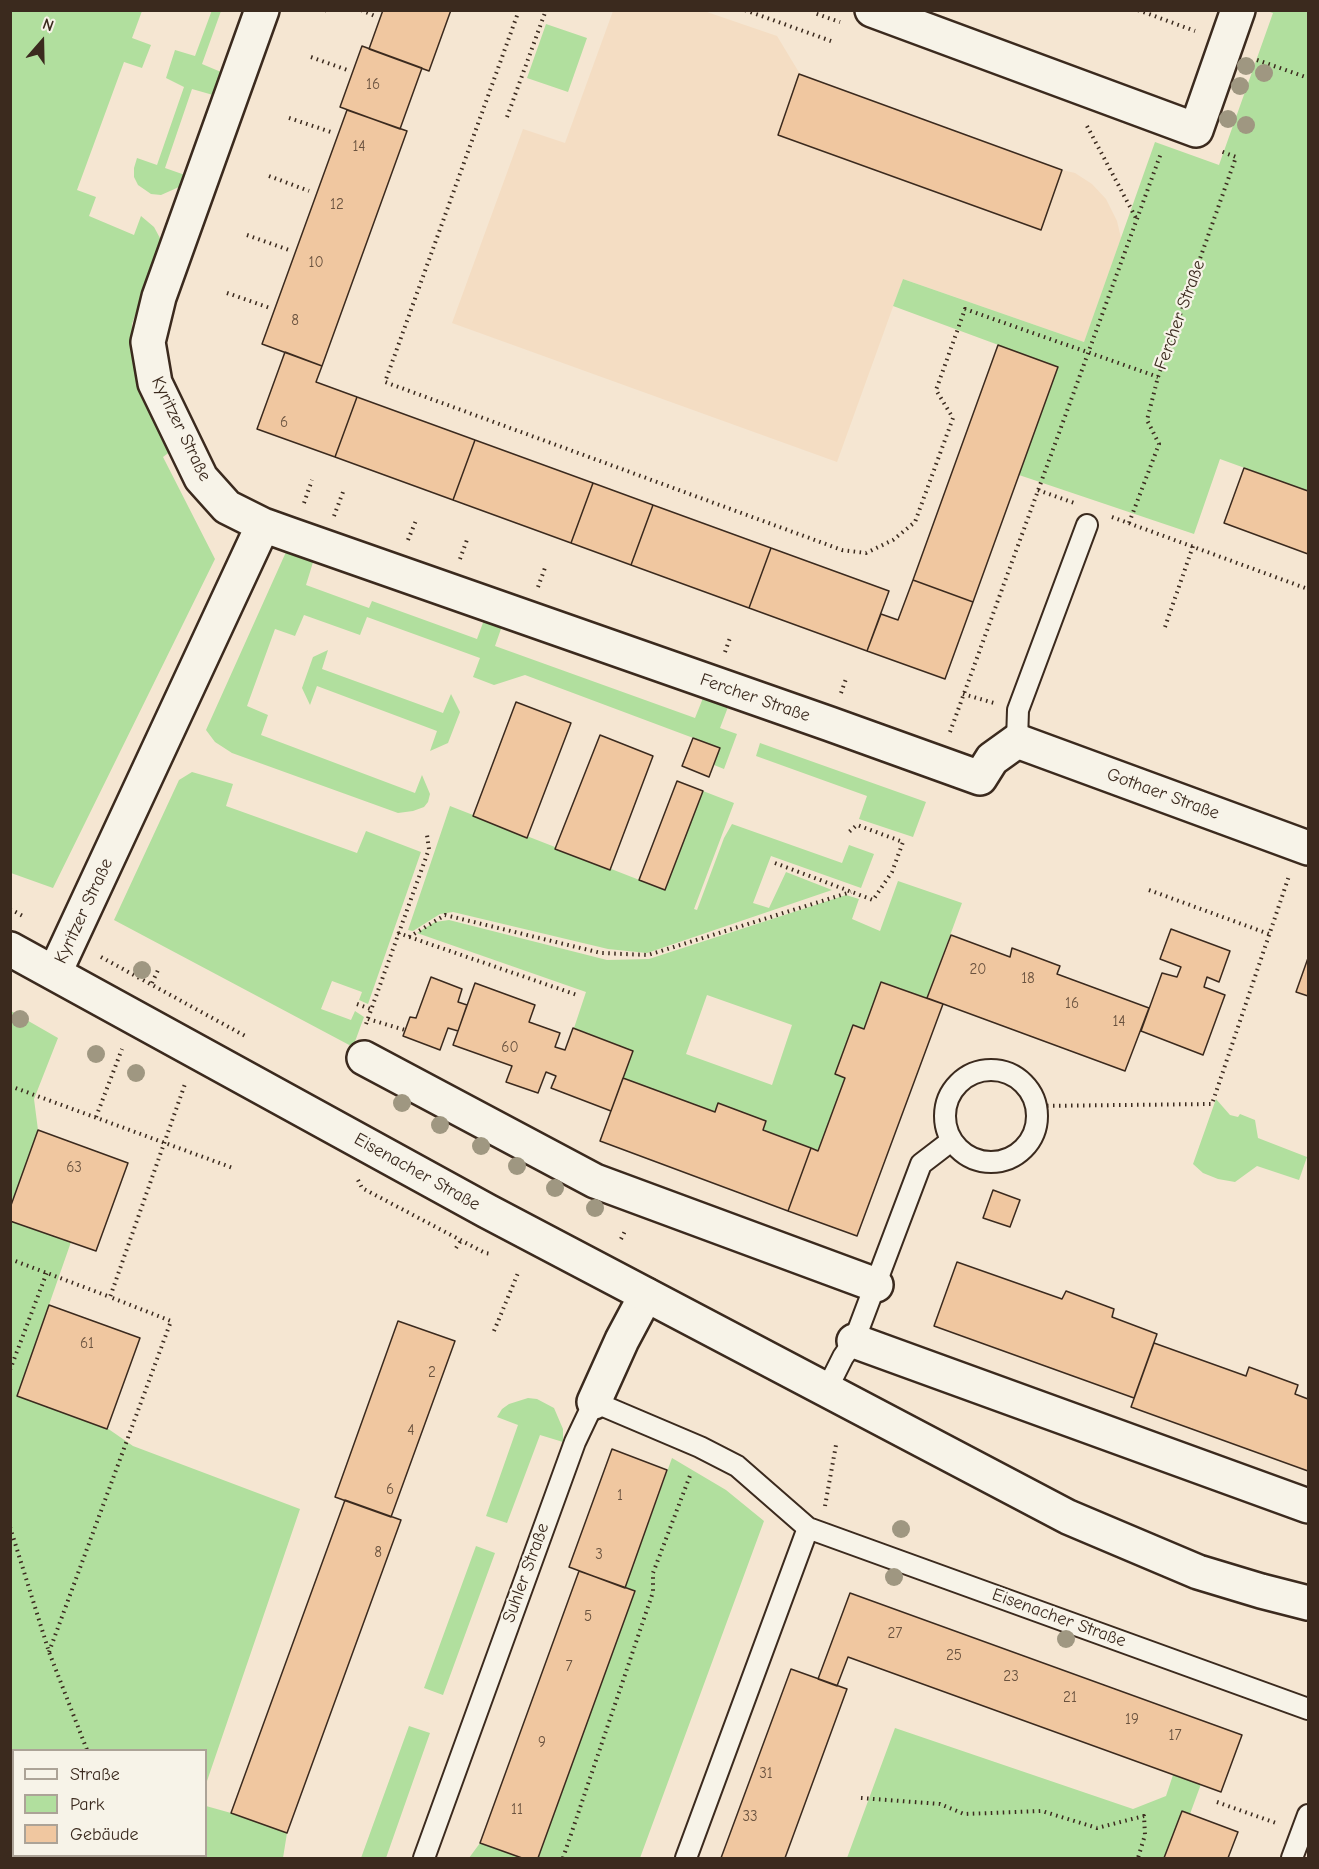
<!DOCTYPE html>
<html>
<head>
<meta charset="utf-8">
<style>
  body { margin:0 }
  #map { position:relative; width:1319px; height:1869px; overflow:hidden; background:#f5e6d2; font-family:"Comic Neue",sans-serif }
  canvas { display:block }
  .frame { position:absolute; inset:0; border:12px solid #3b2a1e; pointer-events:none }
  .legend { position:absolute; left:12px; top:1749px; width:195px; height:108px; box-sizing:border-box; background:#f7f3e8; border:2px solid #aca397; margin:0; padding:8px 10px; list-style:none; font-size:18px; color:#3b2a1e }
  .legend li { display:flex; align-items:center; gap:12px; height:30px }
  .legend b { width:30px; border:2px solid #aca397 }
  .north { position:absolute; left:12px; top:12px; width:60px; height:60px; -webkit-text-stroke:4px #f7f3e8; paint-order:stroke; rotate:20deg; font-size:16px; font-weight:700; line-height:24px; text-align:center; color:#3b2a1e }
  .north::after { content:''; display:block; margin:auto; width:21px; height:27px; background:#3b2a1e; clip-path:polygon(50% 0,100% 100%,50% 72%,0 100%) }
</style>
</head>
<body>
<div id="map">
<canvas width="1319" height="1869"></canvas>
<div class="frame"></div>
<ul class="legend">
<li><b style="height:8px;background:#f7f3e8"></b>Straße</li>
<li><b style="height:16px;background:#b1df9e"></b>Park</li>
<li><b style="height:16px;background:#f0c7a0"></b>Gebäude</li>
</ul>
<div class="north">N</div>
</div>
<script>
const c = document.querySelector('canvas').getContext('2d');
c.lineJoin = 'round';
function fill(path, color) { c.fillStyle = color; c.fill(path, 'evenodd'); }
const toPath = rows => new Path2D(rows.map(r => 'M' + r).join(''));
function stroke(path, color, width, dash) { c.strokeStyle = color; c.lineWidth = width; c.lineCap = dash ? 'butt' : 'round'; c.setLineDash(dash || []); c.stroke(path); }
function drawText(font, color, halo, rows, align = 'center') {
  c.font = font + ' "Comic Neue",sans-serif'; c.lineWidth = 4.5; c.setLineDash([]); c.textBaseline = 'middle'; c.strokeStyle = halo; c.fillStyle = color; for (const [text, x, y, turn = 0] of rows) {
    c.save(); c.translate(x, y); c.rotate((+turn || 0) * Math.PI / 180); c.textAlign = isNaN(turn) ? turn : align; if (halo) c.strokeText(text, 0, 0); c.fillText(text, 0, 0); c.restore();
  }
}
fill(toPath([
  [613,11,704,11,777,36,800,74,1062,170,1075,173,1092,184,1106,199,1117,221,1121,238,1084,342,903,279,837,462,452,323,523,129,565,143]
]), '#f4ddc3');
fill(toPath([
  [212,10,221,11,202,64,221,72,213,95,192,89,165,168,185,175,179,187,161,195,151,194,138,185,134,177,134,168,137,158,157,165,184,87,166,78,175,50,195,56],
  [10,11,142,11,132,38,151,45,142,68,124,62,77,190,96,197,89,216,134,235,141,216,154,227,161,240,132,324,131,350,137,378,171,451,163,457,215,559,53,888,11,873],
  [1267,11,1308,11,1308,491,1220,459,1194,534,1019,475,1058,367,893,306,903,279,1084,342,1155,142,1219,165,1273,13],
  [546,24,587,38,568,92,527,78],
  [286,552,300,554,314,559,306,585,369,608,372,601,477,639,484,620,502,626,495,646,695,718,703,698,728,707,720,728,737,734,724,769,714,765,720,748,525,675,494,685,473,677,480,658,367,617,360,635,304,615,295,636,275,629,247,706,268,715,261,735,415,793,422,775,430,794,428,802,424,807,413,811,398,813,232,753,215,742,206,730],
  [328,650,322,669,443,713,451,694,460,712,448,743,430,751,437,731,317,686,310,705,302,688,313,657],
  [760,743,926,802,913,837,859,819,867,796,756,756],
  [192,772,233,784,226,806,357,853,366,831,421,852,368,1004,359,1000,362,992,332,981,321,1009,351,1020,355,1011,364,1017,353,1047,114,920,179,780],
  [703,791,734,803,694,909,697,910,724,838,732,824,842,863,849,845,874,854,861,888,771,856,753,903,769,908,786,872,832,890,647,953,608,949,453,912,440,914,413,931,408,930,450,806,665,890],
  [898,881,962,903,927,998,881,982,864,1029,835,1074,845,1078,818,1151,763,1130,766,1121,718,1104,715,1112,623,1078,633,1051,574,1028,586,992,417,933,435,922,449,920,607,960,649,959,846,895,859,899,852,919,880,931],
  [707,995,792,1025,772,1085,686,1054],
  [11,1011,58,1038,34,1099,38,1130,11,1208],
  [1216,1099,1230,1115,1238,1117,1240,1114,1255,1120,1258,1138,1307,1157,1299,1180,1257,1166,1235,1182,1218,1179,1203,1173,1193,1164],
  [11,1221,71,1242,17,1396,107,1428,133,1446,300,1509,206,1784,206,1750,14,1750,14,1856,206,1856,206,1806,231,1813,287,1833,283,1858,11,1858],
  [528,1398,537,1399,554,1408,563,1429,563,1442,540,1435,507,1523,486,1516,518,1425,497,1417,502,1409,509,1404],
  [672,1458,726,1490,764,1521,640,1858,538,1858,635,1591,625,1588],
  [476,1546,495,1553,443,1695,424,1688],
  [409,1726,430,1733,386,1858,361,1858],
  [895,1728,1133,1809,1166,1796,1173,1775,1201,1784,1190,1814,1182,1811,1164,1858,847,1858],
  [480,1843,522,1858,469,1858]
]), '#b1df9e');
const building = toPath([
  [383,10,451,10,429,71,369,49,383,10],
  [362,46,422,68,400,129,340,107,362,46],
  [799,74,1062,170,1041,230,778,135,799,74],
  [347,110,407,131,322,366,262,344,347,110],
  [998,345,1058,367,973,602,913,580,998,345],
  [285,352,322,366,316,382,357,397,335,457,257,429,285,352],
  [357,397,475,440,453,500,335,457,357,397],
  [475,440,593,483,571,543,453,500,475,440],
  [1244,468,1308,491,1308,554,1224,523,1244,468],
  [593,483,653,505,631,565,571,543,593,483],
  [653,505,771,548,749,608,631,565,653,505],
  [771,548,889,591,867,651,749,608,771,548],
  [913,580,973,602,945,679,867,651,881,614,898,620,913,580],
  [516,702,571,723,527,838,473,816,516,702],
  [600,735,653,756,610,870,555,849,600,735],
  [693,738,720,748,709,777,682,766,693,738],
  [677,781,703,791,665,890,639,880,677,781],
  [1171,929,1230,951,1219,982,1207,977,1204,987,1225,995,1203,1055,1141,1031,1162,973,1177,977,1181,967,1160,959,1171,929],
  [951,935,1010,957,1012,948,1060,966,1057,974,1149,1008,1125,1071,927,998,951,935],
  [1308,958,1308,996,1296,992,1308,958],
  [431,977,462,989,458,1002,467,1005,458,1031,448,1028,440,1050,403,1036,410,1017,416,1018,431,977],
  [881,982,943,1004,857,1236,788,1211,811,1148,818,1151,845,1078,835,1074,853,1025,864,1029,881,982],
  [475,983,535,1005,529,1022,560,1033,555,1047,565,1050,573,1028,633,1051,611,1111,551,1088,556,1076,546,1072,538,1093,506,1082,512,1066,453,1045,475,983],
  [623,1078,715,1112,718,1103,766,1121,763,1130,811,1148,788,1211,600,1141,623,1078],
  [38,1130,128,1163,96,1251,10,1221,10,1208,38,1130],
  [993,1190,1020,1200,1010,1227,983,1218,993,1190],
  [957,1262,1062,1299,1066,1291,1114,1309,1112,1317,1157,1334,1134,1398,934,1326,957,1262],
  [49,1305,140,1338,107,1429,17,1396,49,1305],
  [398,1321,455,1341,391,1517,335,1497,398,1321],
  [1154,1343,1246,1376,1249,1367,1298,1385,1295,1394,1308,1399,1308,1471,1131,1407,1154,1343],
  [612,1449,667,1470,625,1588,569,1567,612,1449],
  [345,1500,401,1520,287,1833,231,1813,345,1500],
  [579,1571,635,1591,538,1858,522,1858,480,1843,579,1571],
  [850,1593,1242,1735,1221,1792,848,1657,837,1686,818,1679,850,1593],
  [791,1669,847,1689,785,1858,721,1858,791,1669],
  [1182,1811,1238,1832,1228,1858,1164,1858,1182,1811]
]);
fill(building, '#f0c7a0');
stroke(building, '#3b2a1e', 1.5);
const service = toPath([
  [1017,741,1018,710,1087,525],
  '945 1116a46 46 0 1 1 92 0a46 46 0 1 1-92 0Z',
  [826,1391,843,1357,854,1341,921,1164,951,1141],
  [424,1858,575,1442,594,1402,700,1447,737,1466,808,1528,1308,1709],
  [686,1858,808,1528],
  [1292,1858,1308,1815]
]);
const minor = toPath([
  [262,10,159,297,148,342,155,383,201,478,227,507,263,525,291,535,830,724,980,778,992,759,1017,741,1308,848],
  [872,10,1196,130,1238,10],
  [55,972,263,525],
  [364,1058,595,1181,876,1285],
  [854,1341,1308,1506],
  [594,1402,622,1340,646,1295]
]);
const tertiary = toPath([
  [10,949,487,1211,1068,1517,1198,1572,1261,1591,1308,1603]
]);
stroke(service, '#3b2a1e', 24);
stroke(minor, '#3b2a1e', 38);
stroke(tertiary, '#3b2a1e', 38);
stroke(toPath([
  [326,10,327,11],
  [361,10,375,16],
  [519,10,385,382,842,550,866,553,893,540,915,522,953,418,936,390,965,309,1158,377],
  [745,10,831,41],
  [815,10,814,13,840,22],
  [1138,10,1195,31],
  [311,57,347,70],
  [1257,60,1308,78],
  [507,117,546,10],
  [289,118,334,133],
  [1087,126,1137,220],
  [269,176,309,191],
  [247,235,289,250],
  [227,293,270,308],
  [1038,490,1074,503],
  [304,503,312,480],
  [334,516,343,492],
  [1112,517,1308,589],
  [1129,523,1159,444,1147,420,1158,377,1236,157,1220,151],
  [408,540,417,518],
  [460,559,468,537],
  [538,587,546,565],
  [1165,627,1193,546],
  [725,652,730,638],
  [841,693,846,679],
  [963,694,994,703],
  [950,732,1161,153],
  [775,863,873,900,892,872,903,842,857,825,849,832],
  [1149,890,1269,934],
  [10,909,23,916],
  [398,933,577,995],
  [409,937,445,915,601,953,648,955,851,892],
  [101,957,247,1037],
  [152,983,158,970],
  [357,1004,371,1009],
  [368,1019,405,1030],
  [366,1024,429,849,427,835],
  [10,1086,233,1168],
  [1035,1106,1212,1104,1289,876],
  [96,1117,122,1049],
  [358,1180,362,1188,485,1253,491,1254],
  [621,1239,626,1229],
  [456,1248,462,1239],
  [10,1259,110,1297,185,1084],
  [494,1331,518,1273],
  [10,1370,47,1272],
  [825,1506,836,1445],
  [10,1527,49,1652,87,1750],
  [49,1652,171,1321,110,1297],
  [861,1798,940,1804,964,1814,1042,1811,1097,1828,1144,1816,1145,1835,1138,1858],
  [1217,1802,1276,1823],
  [137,1856,138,1858],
  [563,1858,653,1592,653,1573,691,1473]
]), '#3b2a1e', 4, [1.5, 4.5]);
stroke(service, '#f7f3e8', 20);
stroke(minor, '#f7f3e8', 33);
stroke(tertiary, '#f7f3e8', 33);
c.fillStyle = '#9f9781';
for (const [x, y] of [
  [1246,66],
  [1264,73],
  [1240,86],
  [1228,119],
  [1246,125],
  [142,970],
  [20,1019],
  [96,1054],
  [136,1073],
  [402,1103],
  [440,1125],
  [481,1146],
  [517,1166],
  [555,1188],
  [595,1208],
  [901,1529],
  [894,1577],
  [1066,1639]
]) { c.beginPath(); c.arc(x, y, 9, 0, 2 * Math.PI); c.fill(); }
drawText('15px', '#68513e', null, [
  ["16",373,85],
  ["14",359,147],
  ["12",337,205],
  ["10",316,263],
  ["8",295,321],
  ["6",284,423],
  ["20",978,970],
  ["18",1028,979],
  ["16",1072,1004],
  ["14",1119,1022],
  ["60",510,1048],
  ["63",74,1168],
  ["61",87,1344],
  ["2",432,1373],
  ["4",411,1431],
  ["6",390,1490],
  ["1",620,1496],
  ["8",378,1553],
  ["3",599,1555],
  ["5",588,1617],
  ["27",895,1634],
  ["25",954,1656],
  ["7",569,1667],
  ["23",1011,1677],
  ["21",1070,1698],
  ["19",1132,1720],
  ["17",1175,1736],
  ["9",542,1743],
  ["31",766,1774],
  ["11",517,1810],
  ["33",750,1817]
]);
drawText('18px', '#3b2a1e', '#f7f3e8', [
  ["Fercher Straße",1180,315,-70],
  ["Kyritzer Straße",181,429,64],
  ["Fercher Straße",755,698,19],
  ["Gothaer Straße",1163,794,20],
  ["Kyritzer Straße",84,911,-65],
  ["Eisenacher Straße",417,1172,29],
  ["Suhler Straße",526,1573,-70],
  ["Eisenacher Straße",1059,1618,20]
]);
</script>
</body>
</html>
